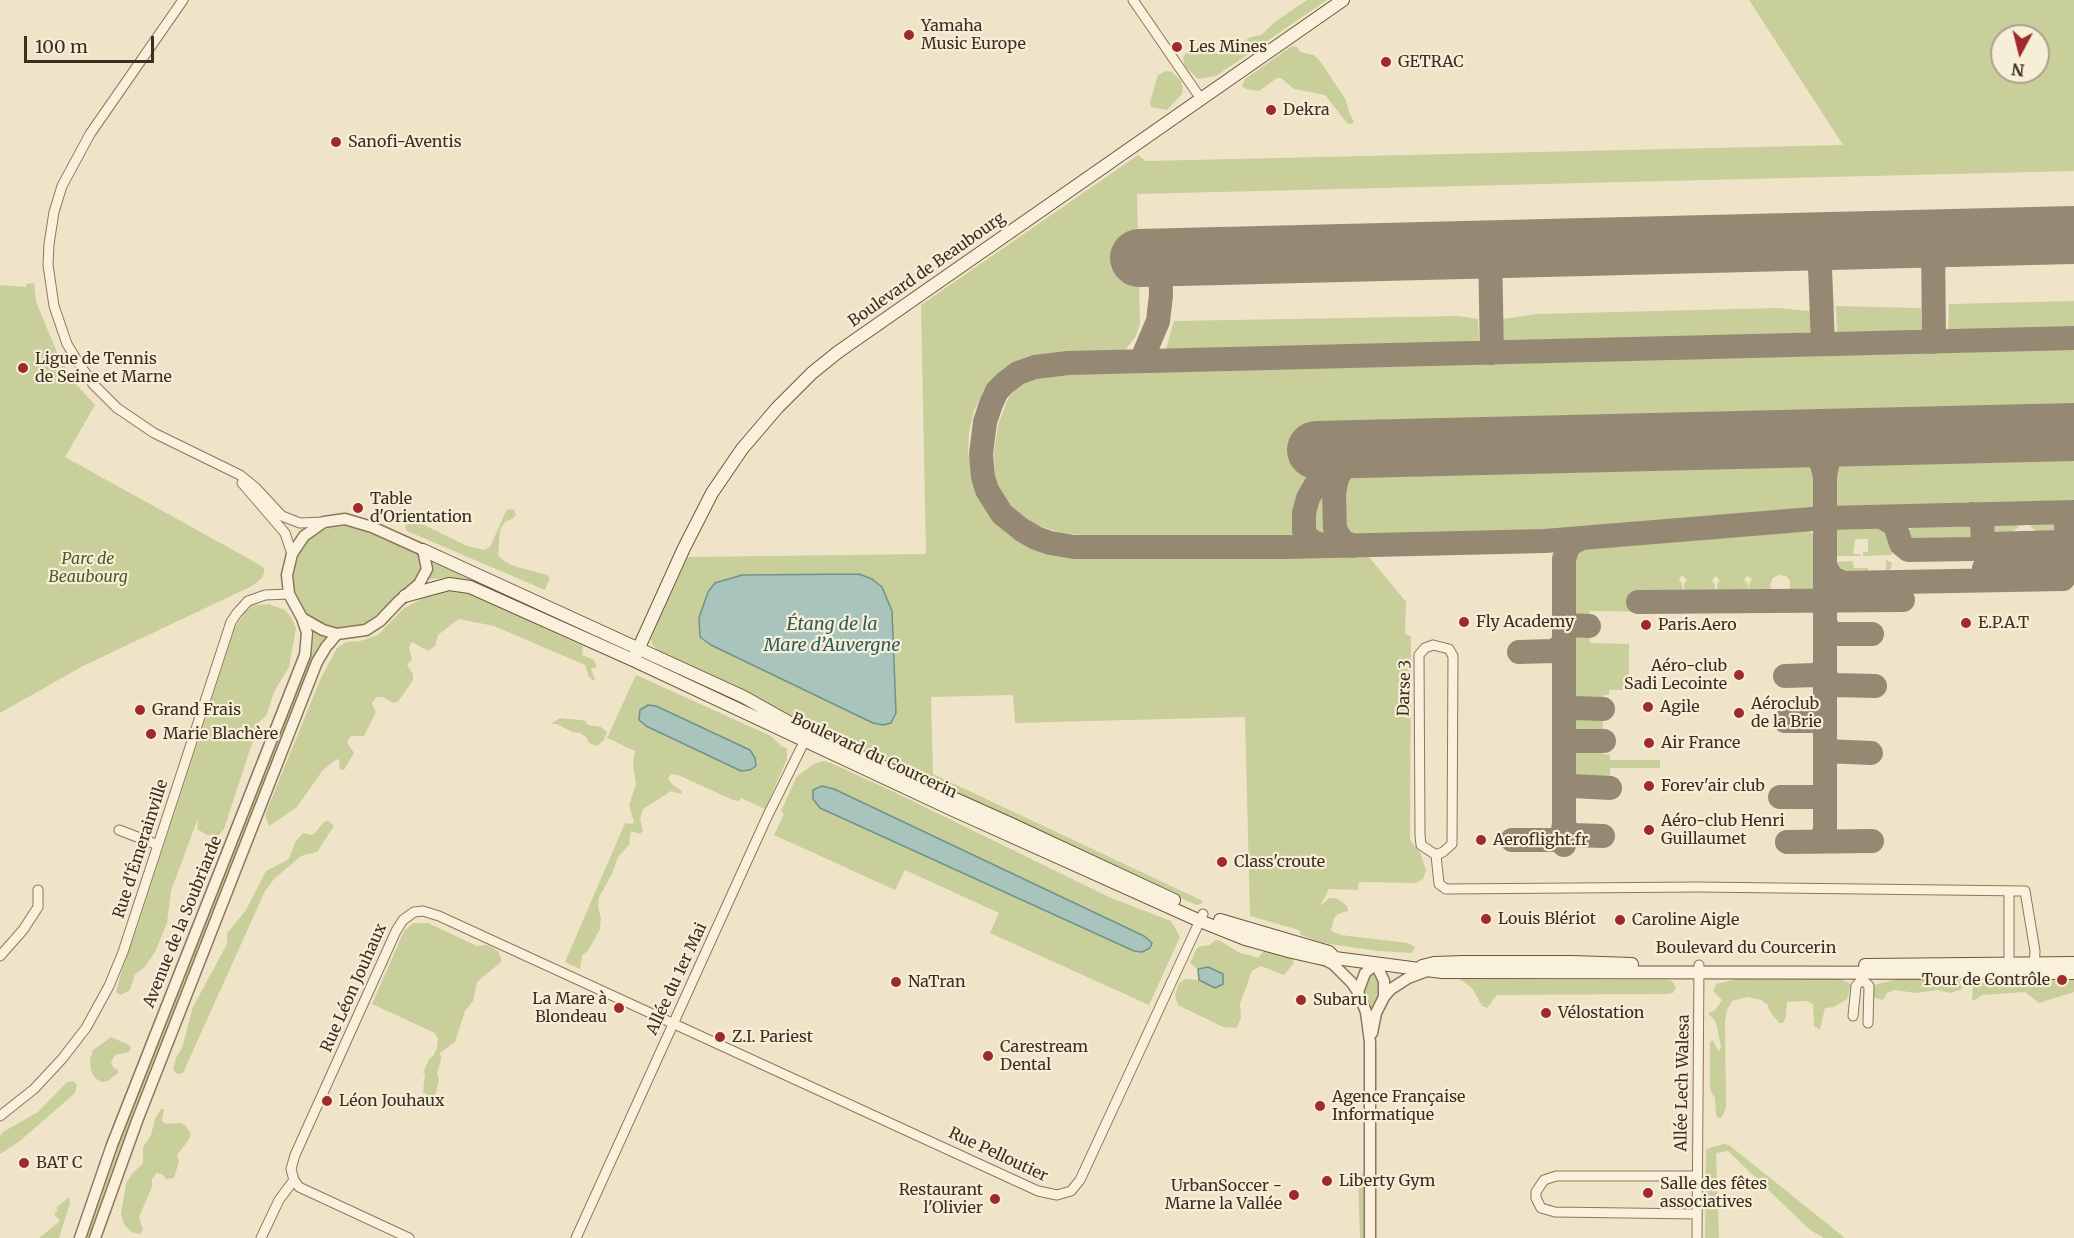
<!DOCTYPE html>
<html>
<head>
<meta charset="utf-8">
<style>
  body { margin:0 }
  #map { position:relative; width:2074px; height:1238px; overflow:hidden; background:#f0e4c8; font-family:Merriweather,serif }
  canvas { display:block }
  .north { position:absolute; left:1990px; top:24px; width:60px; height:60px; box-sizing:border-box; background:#f7eed8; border:2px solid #ada18e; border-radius:50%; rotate:187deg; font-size:16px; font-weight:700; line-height:24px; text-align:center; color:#3d2e20 }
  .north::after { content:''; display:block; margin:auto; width:21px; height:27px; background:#9e2a2b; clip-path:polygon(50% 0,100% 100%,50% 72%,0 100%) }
  .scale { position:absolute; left:24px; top:36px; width:130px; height:27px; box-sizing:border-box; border:3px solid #3d2e20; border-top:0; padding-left:8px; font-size:18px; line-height:21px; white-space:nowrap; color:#3d2e20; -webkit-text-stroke:4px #f7eed8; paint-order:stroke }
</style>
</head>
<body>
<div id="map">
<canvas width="2074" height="1238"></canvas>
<div class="north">N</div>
<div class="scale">100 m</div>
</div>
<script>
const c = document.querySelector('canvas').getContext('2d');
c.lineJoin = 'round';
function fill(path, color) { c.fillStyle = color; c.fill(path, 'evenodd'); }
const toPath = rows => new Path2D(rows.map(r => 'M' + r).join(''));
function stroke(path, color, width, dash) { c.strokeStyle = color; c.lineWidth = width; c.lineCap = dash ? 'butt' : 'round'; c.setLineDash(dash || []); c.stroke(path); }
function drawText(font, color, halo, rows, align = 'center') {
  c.font = font + ' Merriweather,serif'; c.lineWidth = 4.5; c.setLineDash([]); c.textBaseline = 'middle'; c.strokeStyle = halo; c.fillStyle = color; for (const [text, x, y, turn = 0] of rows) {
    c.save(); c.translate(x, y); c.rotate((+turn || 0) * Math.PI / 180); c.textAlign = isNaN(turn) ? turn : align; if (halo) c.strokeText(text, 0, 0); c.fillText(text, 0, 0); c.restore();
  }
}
fill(toPath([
  [1307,0,1327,0,1216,76,1198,79,1185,66,1183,57,1189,50,1214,54,1224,52,1251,37,1261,35,1276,21],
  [1749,0,2074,0,2074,171,1137,194,1140,323,1136,336,1125,350,1074,352,1020,362,1003,371,988,383,974,411,969,433,968,454,977,493,1001,528,1014,539,1031,547,1054,556,1080,558,1364,551,1406,602,1405,634,1411,636,1410,840,1421,854,1426,871,1423,879,1416,883,1359,882,1358,890,1329,889,1320,906,1329,898,1332,898,1338,899,1347,906,1348,911,1338,914,1334,918,1331,931,1341,935,1408,943,1415,947,1412,953,1378,951,1323,943,1301,935,1299,930,1250,916,1245,717,1015,723,1013,695,931,697,933,774,1203,901,1201,904,1196,905,843,746,659,652,652,644,651,639,656,627,688,557,926,554,921,305,1138,155,1146,161,1843,145],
  [2002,36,2038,36,2038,72,2002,72],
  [1292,46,1297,47,1300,52,1314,55,1320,61,1346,100,1349,112,1354,122,1351,124,1347,123,1325,95,1294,89,1281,78,1277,78,1259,91,1246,89,1242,86,1245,79],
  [1166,71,1172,72,1181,81,1183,90,1182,94,1167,110,1151,107,1150,102,1158,75],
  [34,283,36,302,59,357,75,383,95,405,65,457,251,560,264,568,264,573,262,578,252,586,83,666,0,713,0,285,26,287,26,284],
  [2074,301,2074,328,1948,331,1949,304],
  [1836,306,1921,308,1922,331,1837,333],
  [1777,308,1811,311,1812,334,1504,341,1503,319,1537,314],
  [1458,316,1478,319,1479,342,1165,352,1174,321],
  [2074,347,2074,419,1316,438,1315,475,1301,502,1299,511,1299,542,1286,542,1285,540,1104,537,1061,533,1022,520,1008,507,1000,492,995,475,994,453,998,425,1008,399,1020,384,1037,377,1061,370],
  [2074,446,2074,507,1851,512,1837,508,1833,504,1830,494,1831,475,1837,461,1852,452,1861,451],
  [1779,452,1801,455,1811,463,1817,472,1820,497,1816,507,1809,513,1582,535,1539,537,1359,541,1347,536,1341,526,1341,483,1350,470,1370,462],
  [1330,474,1329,526,1325,535,1319,538,1313,534,1310,528,1310,508,1321,485],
  [509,509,514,510,516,515,512,519,505,522,500,530,498,555,504,561,514,566,547,575,550,578,545,590,407,531,405,527,406,523,410,518,467,546,484,550,490,547,506,511],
  [2056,518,2060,524,2056,531,2036,531,2031,527,2031,523,2035,519],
  [1996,519,2015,519,2018,523,2018,528,2012,532,1994,533,1991,529,1991,523],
  [1955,520,1966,522,1973,529,1976,538,1973,542,1961,543,1959,541,1954,541,1952,544,1934,544,1933,542,1926,542,1925,544,1911,545,1906,540,1908,531,1917,523,1923,521],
  [1878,523,1886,528,1891,536,1892,555,1863,556,1863,552,1868,552,1868,539,1855,539,1853,554,1861,554,1860,556,1832,556,1833,536,1836,529],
  [349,525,363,528,417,553,422,558,422,575,370,621,361,625,335,628,312,618,304,611,295,595,293,573,299,551,308,540,326,529],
  [1777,530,1807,530,1816,536,1818,554,1818,598,1785,599,1790,591,1790,581,1786,576,1779,575,1773,578,1770,585,1772,591,1778,595,1778,599,1750,598,1749,584,1752,579,1747,576,1744,580,1748,584,1749,598,1718,598,1717,584,1720,580,1715,576,1712,581,1715,584,1716,598,1685,598,1684,584,1687,580,1682,575,1679,580,1682,584,1684,598,1635,599,1636,604,1663,604,1662,612,1590,611,1589,621,1575,622,1571,619,1570,554,1574,548,1579,544,1739,531],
  [430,559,479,580,479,585,451,578,429,579],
  [1886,560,1892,563,1891,568,1885,575,1878,576,1843,576,1836,573,1832,567,1837,562,1853,561,1854,568,1868,568,1868,571,1886,570],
  [1843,589,1916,589,1902,597,1834,598,1838,592],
  [437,590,456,591,470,594,583,646,582,655,594,660,597,667,591,669,595,679,593,681,589,677,585,665,494,626,459,619,438,635,435,646,428,651,412,642,409,647,412,660,407,665,413,674,413,680,398,702,393,703,382,697,376,697,372,704,376,712,364,736,351,736,347,742,354,753,344,770,341,770,339,767,340,761,337,759,323,770,297,807,269,826,265,815,320,680,337,648,346,642,360,641,378,635,403,609],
  [269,604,285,610,291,617,296,628,289,667,274,692,266,716,259,722,224,829,218,836,207,835,197,829,198,818,171,891,167,923,155,952,145,967,135,974,130,990,121,995,116,992,121,973,138,925,235,628,244,613,253,605],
  [1576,631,1589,632,1590,643,1629,644,1629,690,1609,690,1609,695,1603,695,1603,702,1572,702,1571,635],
  [314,633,326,638,317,650,133,1117,89,1238,85,1238,129,1115,312,650],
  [636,675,771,736,781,746,787,748,787,759,765,809,741,798,739,801,733,800,678,775,671,774,668,779,673,785,682,791,681,794,671,791,643,809,640,819,643,831,640,834,631,831,629,845,618,857,612,874,599,897,598,907,601,918,600,929,588,951,582,955,580,969,565,962,625,823,632,824,634,822,629,805,636,784,633,763,635,751,607,738],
  [1571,715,1603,715,1603,735,1572,735],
  [560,718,581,720,585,721,588,725,601,727,607,732,604,740,597,746,589,743,586,737,580,733,572,732,557,724,551,724],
  [1603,748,1603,754,1610,755,1610,760,1660,760,1660,768,1610,768,1610,779,1606,784,1574,783,1572,780,1571,749],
  [823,761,831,763,894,792,1109,897,1171,921,1180,937,1149,1005,990,933,999,913,905,870,895,890,774,835,784,814,781,811,797,776,814,764],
  [328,821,334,826,317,852,301,856,274,879,265,891,183,1073,177,1074,173,1069,176,1058,182,1048,193,1007,227,944,227,933,246,910,266,871,289,859,295,842,303,833,310,835,314,834,324,822],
  [413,923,428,923,477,946,488,945,498,951,501,958,501,962,477,982,473,1001,465,1011,455,1042,440,1053,441,1059,437,1073,439,1080,435,1096,432,1098,423,1092,425,1074,423,1073,429,1059,433,1056,437,1048,438,1039,435,1033,372,1004,404,931],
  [1215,940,1219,940,1238,952,1258,958,1265,950,1294,958,1293,964,1284,975,1261,966,1252,971,1240,1004,1241,1017,1237,1028,1223,1027,1178,1005,1175,995,1179,983,1186,979,1199,980,1215,988,1208,967,1198,969,1190,963,1197,948,1201,946,1210,945],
  [1372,972,1377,976,1381,992,1371,1016,1364,990,1366,979],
  [1742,978,1840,979,1847,982,1851,985,1847,999,1834,1007,1825,1008,1820,1030,1814,1026,1813,1004,1807,1001,1787,1002,1786,1016,1783,1023,1779,1023,1769,1010,1768,1005,1761,1000,1747,997,1732,1001,1727,1010,1725,1021,1726,1108,1721,1118,1718,1118,1716,1115,1715,1098,1711,1092,1710,1087,1710,1042,1713,1040,1718,1051,1721,1048,1717,1026,1715,1020,1708,1014,1716,1009,1722,1000,1713,991,1716,984],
  [1459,979,1668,980,1672,981,1676,987,1673,993,1666,994,1497,995,1487,1008,1482,1006,1472,988],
  [1898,979,1959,980,1962,989,1950,993,1938,990,1915,993,1895,990,1887,993,1883,1000,1875,998,1874,996,1874,985],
  [2005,980,2074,980,2074,992,2039,1003,2025,992,1982,995,1973,1001,1972,999,1973,986,1987,981],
  [111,1037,129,1045,131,1048,129,1052,115,1055,111,1062,113,1067,118,1070,118,1073,108,1081,101,1082,95,1078,91,1070,90,1059,93,1050],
  [73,1081,77,1085,75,1093,20,1141,0,1154,0,1136,3,1132,38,1112,67,1082],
  [161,1109,164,1109,162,1121,166,1124,181,1123,185,1125,191,1134,188,1141,177,1155,179,1161,174,1178,166,1179,163,1175,157,1173,152,1179,152,1187,139,1217,143,1230,140,1234,131,1232,124,1224,121,1214,126,1184,131,1175,143,1163,143,1147,151,1135,155,1119],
  [1724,1144,1729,1145,1845,1238,1824,1238,1810,1230,1728,1151,1716,1153,1719,1238,1705,1238,1706,1149],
  [1363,1174,1365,1176,1365,1238,1360,1238,1358,1179,1359,1175],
  [69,1197,70,1203,59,1238,39,1238,60,1221,54,1214,58,1210,56,1208]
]), '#c9cf9b');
const water = toPath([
  [859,574,872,579,882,587,892,611,896,713,891,723,883,725,873,723,711,645,700,637,699,618,708,592,715,583,742,575,859,574],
  [648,705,656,706,750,750,755,758,756,766,750,770,741,771,646,726,639,720,640,710,648,705],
  [822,786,834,789,1144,936,1152,943,1150,948,1142,952,1134,951,820,808,813,799,813,790,822,786],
  [1208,967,1223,974,1223,984,1215,988,1199,980,1198,969,1208,967]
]);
fill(water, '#a9c4bc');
stroke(water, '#6f938a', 1.5);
stroke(toPath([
  [1933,239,1934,342],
  [1819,242,1823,344],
  [1490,250,1492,353],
  [2074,338,1068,363,1035,367,1018,373,1005,383,997,391,991,404,985,422,981,454,983,477,987,490,1002,514,1022,530,1036,538,1050,543,1074,547,1286,547,1545,541,1825,518,2074,512],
  [1142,359,1158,321,1161,295,1160,258],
  [1778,439,1796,441,1810,448,1821,462,1825,476,1825,830,1822,837,1816,842],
  [1825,476,1828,461,1836,449,1851,440,1871,437],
  [1882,517,1895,525,1901,544,1908,550,1972,549,1980,546,1983,541,1982,522,1972,514],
  [1983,539,1985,543,1990,544,2060,542,2067,547],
  [1325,546,1313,542,1306,536,1304,531,1304,513,1308,498,1336,450],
  [1353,546,1342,541,1335,529,1334,494,1337,478,1344,466,1360,453,1392,448],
  [1825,566,1832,578,1844,583,2063,579,2067,573,2066,523,2069,517,2074,513],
  [1984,568,1986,564,1991,562,2061,561,2067,565],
  [1638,602,1903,600],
  [1564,618,1569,625,1589,626],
  [1825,622,1828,629,1834,634,1872,634],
  [1519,652,1553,651,1560,647,1564,640],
  [1825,673,1828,681,1834,685,1875,686],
  [1785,676,1816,675,1822,671,1825,664],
  [1564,698,1567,704,1573,708,1603,709],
  [1785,721,1814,721,1820,718,1825,709],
  [1564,731,1567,737,1573,741,1604,741],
  [1825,751,1871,753],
  [1564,777,1568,784,1573,786,1610,788],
  [1780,797,1817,797,1822,794,1825,788],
  [1564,824,1567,831,1573,835,1603,836],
  [1512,840,1556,840,1562,836,1564,824],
  [1787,842,1872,841],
  [1564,845,1564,559,1569,545,1580,539]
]), '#968974', 24);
stroke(toPath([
  [1139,258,2074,235],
  [1316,450,2074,432]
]), '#968974', 58);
const minor = toPath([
  [183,0,90,134,62,186,54,212,49,244,48,265,54,306,67,344,78,362,93,384,117,408,154,433,240,475,256,488,282,516,300,523,324,522],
  [1133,0,1201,99],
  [242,483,285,533,292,554],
  [1433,645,1449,649,1453,656,1452,844,1443,852,1436,855,1421,845,1420,835,1419,655,1425,648,1433,645],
  [119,830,158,845],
  [1436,855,1439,884,1446,889,1698,887,2025,891,2035,951,2034,969],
  [2009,891,2009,963,2011,969],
  [0,956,23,930,38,907,38,890],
  [1853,1016,1856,986,1862,979,1869,986,1868,1023],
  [0,1116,34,1089,62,1059,86,1028,109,986,123,952,231,622,237,613,248,601,265,595,289,594],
  [1697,1214,1555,1212,1541,1208,1536,1198,1536,1192,1544,1180,1556,1176,1697,1176],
  [261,1238,279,1200,294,1180],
  [409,1238,299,1187,294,1180,291,1169,295,1155,396,931,403,920,414,912,423,911,439,916,1038,1191,1057,1195,1071,1191,1080,1180,1203,914],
  [576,1238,767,817,807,736],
  [1697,1238,1699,965]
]);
const tertiary = toPath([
  [345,519,372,527,423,550,427,569,419,584,399,601,380,621,366,630,337,634,323,630,302,618,289,594,287,575,292,554,304,536,324,522,345,519],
  [1323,959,1333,964,1352,983,1358,992,1366,1012,1370,1042,1370,1238],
  [1358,992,1365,973,1376,964,1384,981,1384,997],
  [1372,1033,1376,1013,1384,997,1391,989,1408,978,1427,971],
  [80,1238,112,1145,305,655,307,633,302,618],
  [95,1238,137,1121,317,662,326,647,337,634]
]);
const secondary = toPath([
  [423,550,744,697,808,733,1011,824,1174,900],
  [405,596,449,584,470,587,633,660,953,810,1200,921,1245,939,1292,952,1323,959,1335,958,1442,972,2074,973],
  [636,654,684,548,712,493,742,449,777,408,812,373,838,352,1343,0],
  [1220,920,1329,952,1332,955],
  [1865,965,2074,963],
  [1422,966,1434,963,1464,962,1571,962,1632,964]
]);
stroke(minor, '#8d765c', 11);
stroke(tertiary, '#8d765c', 13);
stroke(secondary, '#6f573f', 14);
stroke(minor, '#faf1dc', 9);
stroke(tertiary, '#faf1dc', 10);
stroke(secondary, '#faf1dc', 12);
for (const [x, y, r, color] of [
  [909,35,6,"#9e2a2b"],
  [1177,47,6,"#9e2a2b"],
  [1386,62,6,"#9e2a2b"],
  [1271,110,6,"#9e2a2b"],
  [336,142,6,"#9e2a2b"],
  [23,368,6,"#9e2a2b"],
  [358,508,6,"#9e2a2b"],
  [1464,622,6,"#9e2a2b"],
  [1966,623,6,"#9e2a2b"],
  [1646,625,6,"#9e2a2b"],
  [1739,675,6,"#9e2a2b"],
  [1648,707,6,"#9e2a2b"],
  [140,710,6,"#9e2a2b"],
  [1739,713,6,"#9e2a2b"],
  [151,734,6,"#9e2a2b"],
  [1649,743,6,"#9e2a2b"],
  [1649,786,6,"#9e2a2b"],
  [1649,830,6,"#9e2a2b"],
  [1481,840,6,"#9e2a2b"],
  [1222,862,6,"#9e2a2b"],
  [1486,919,6,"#9e2a2b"],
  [1620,920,6,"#9e2a2b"],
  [2062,980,6,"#9e2a2b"],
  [896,982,6,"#9e2a2b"],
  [1301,1000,6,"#9e2a2b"],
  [619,1008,6,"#9e2a2b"],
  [1546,1013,6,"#9e2a2b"],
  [720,1037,6,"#9e2a2b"],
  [988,1056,6,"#9e2a2b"],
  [327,1101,6,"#9e2a2b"],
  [1320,1106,6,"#9e2a2b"],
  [24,1163,6,"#9e2a2b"],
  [1327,1181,6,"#9e2a2b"],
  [1648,1193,6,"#9e2a2b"],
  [1294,1195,6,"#9e2a2b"],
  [995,1199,6,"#9e2a2b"]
]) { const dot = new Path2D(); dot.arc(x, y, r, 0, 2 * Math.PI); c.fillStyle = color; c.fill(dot); stroke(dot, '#f7eed8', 2); }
drawText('16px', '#3d2e20', '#f7eed8', [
  ["Yamaha",921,26],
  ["Music Europe",921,44],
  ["Les Mines",1189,47],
  ["GETRAC",1398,62],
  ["Dekra",1283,110],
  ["Sanofi-Aventis",348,142],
  ["Ligue de Tennis",35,359],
  ["de Seine et Marne",35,377],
  ["Table",370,499],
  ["d'Orientation",370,517],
  ["Fly Academy",1476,622],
  ["E.P.A.T",1978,623],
  ["Paris.Aero",1658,625],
  ["Aéro-club",1727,666,"right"],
  ["Sadi Lecointe",1727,684,"right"],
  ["Aéroclub",1751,704],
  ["de la Brie",1751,722],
  ["Agile",1660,707],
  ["Grand Frais",152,710],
  ["Marie Blachère",163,734],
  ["Air France",1661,743],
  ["Forev'air club",1661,786],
  ["Aéro-club Henri",1661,821],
  ["Guillaumet",1661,839],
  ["Aeroflight.fr",1493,840],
  ["Class'croute",1234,862],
  ["Louis Blériot",1498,919],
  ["Caroline Aigle",1632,920],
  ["Tour de Contrôle",2050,980,"right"],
  ["NaTran",908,982],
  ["La Mare à",607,999,"right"],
  ["Blondeau",607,1017,"right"],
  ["Subaru",1313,1000],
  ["Vélostation",1558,1013],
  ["Z.I. Pariest",732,1037],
  ["Carestream",1000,1047],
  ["Dental",1000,1065],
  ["Agence Française",1332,1097],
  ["Informatique",1332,1115],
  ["Léon Jouhaux",339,1101],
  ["BAT C",36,1163],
  ["Liberty Gym",1339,1181],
  ["Salle des fêtes",1660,1184],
  ["associatives",1660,1202],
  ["UrbanSoccer -",1282,1186,"right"],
  ["Marne la Vallée",1282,1204,"right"],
  ["Restaurant",983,1190,"right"],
  ["l'Olivier",983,1208,"right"]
], 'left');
drawText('16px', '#3d2e20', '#f7eed8', [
  ["Boulevard de Beaubourg",927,270,-35],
  ["Darse 3",1405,688,-88],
  ["Boulevard du Courcerin",874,756,25],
  ["Rue d'Émerainville",141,849,-72],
  ["Avenue de la Soubriarde",183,922,-68],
  ["Boulevard du Courcerin",1746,948],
  ["Allée du 1er Mai",677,979,-65],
  ["Rue Léon Jouhaux",354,988,-66],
  ["Allée Lech Walesa",1683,1083,-89],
  ["Rue Pelloutier",998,1155,25]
]);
drawText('italic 16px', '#4d5a26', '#f7eed8', [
  ["Parc de",88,559],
  ["Beaubourg",88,577]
]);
drawText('italic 18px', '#2f5d5a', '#f7eed8', [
  ["Étang de la",832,625],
  ["Mare d’Auvergne",832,646]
]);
</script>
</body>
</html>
